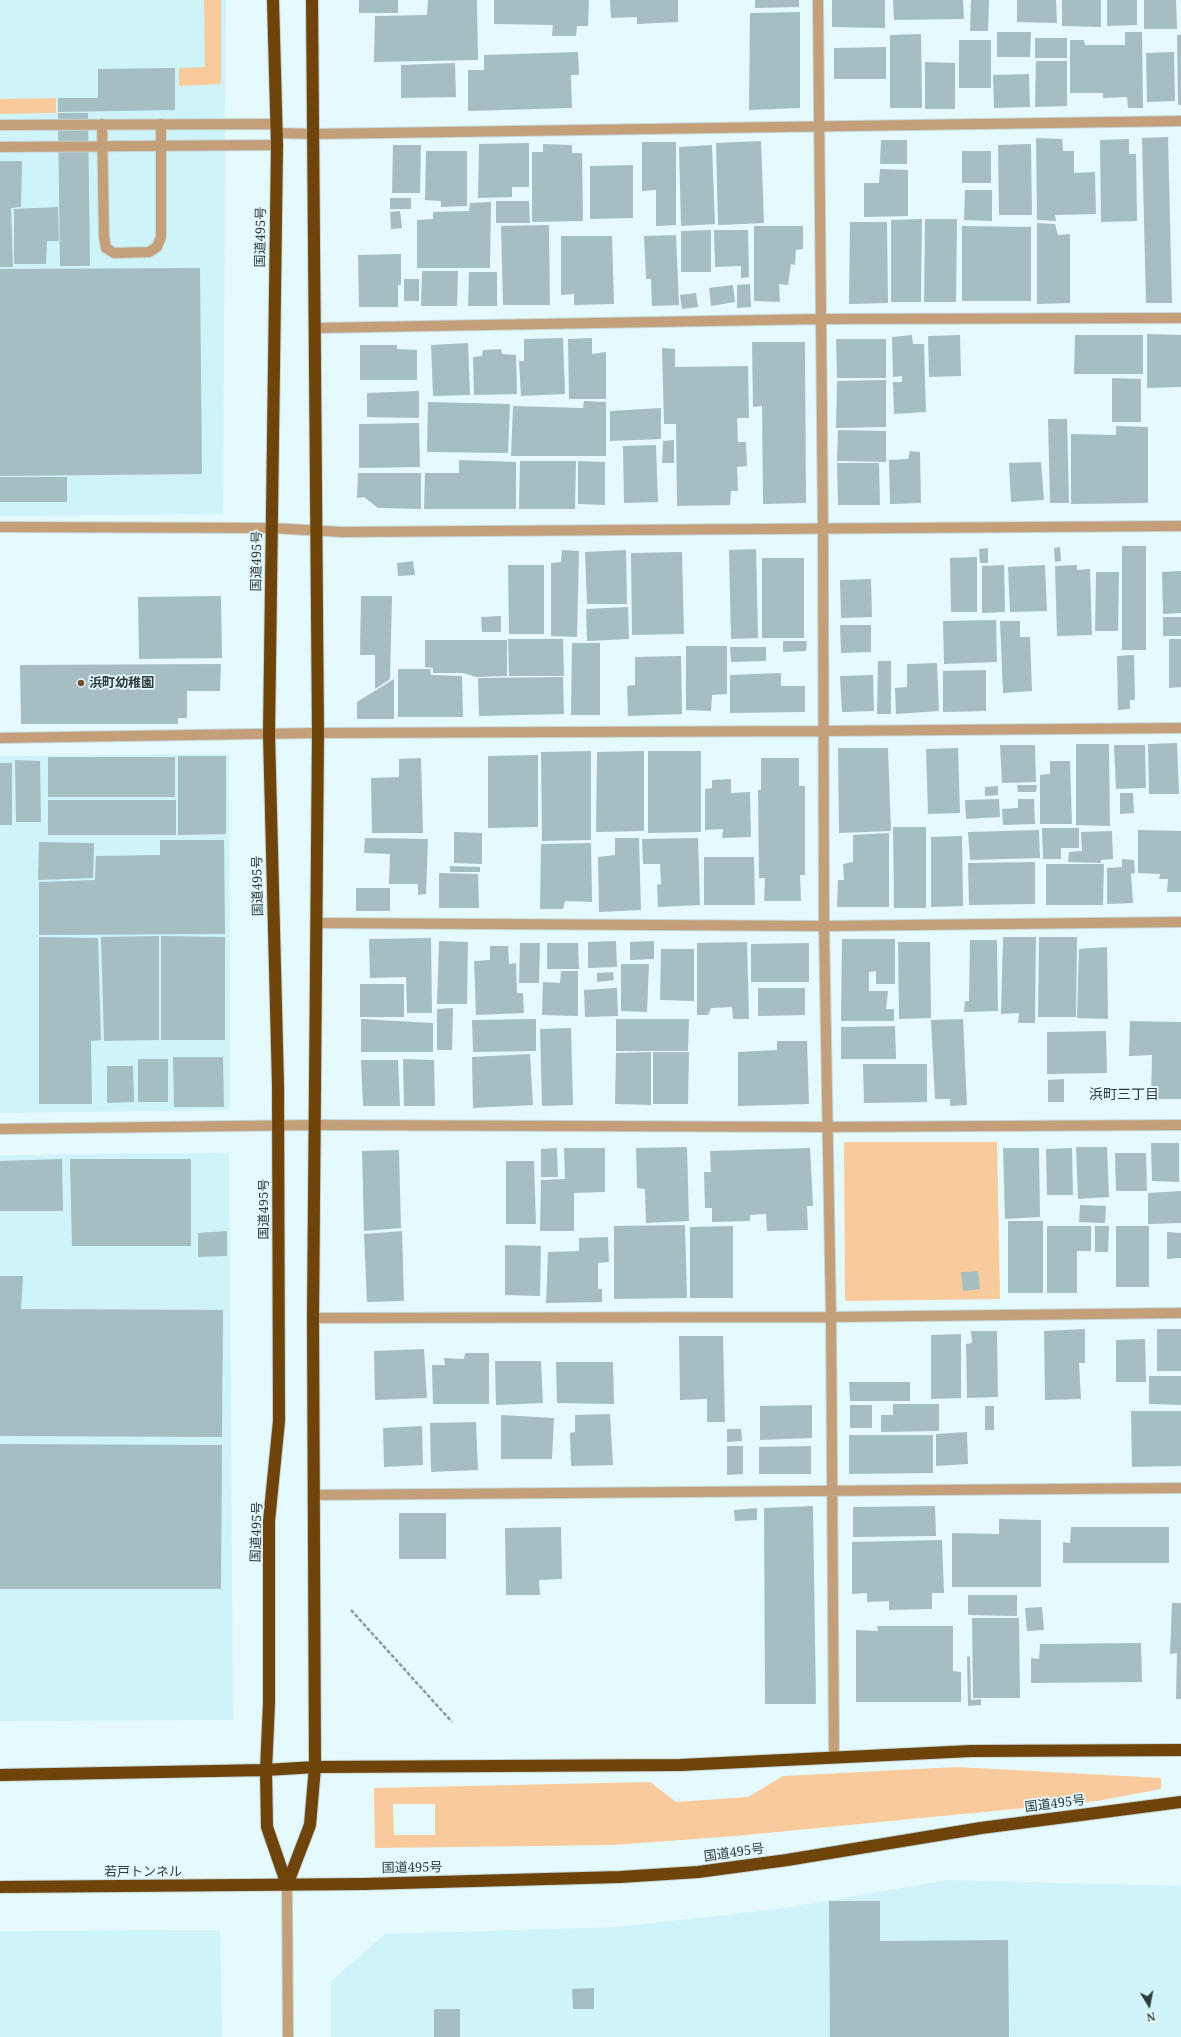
<!DOCTYPE html>
<html>
<head>
<meta charset="utf-8">
<style>
  body { margin:0 }
  #map { position:relative; width:1181px; height:2037px; overflow:hidden; background:#e5fafe; font-family:"Noto Serif",serif }
  canvas { display:block }
  .north { position:absolute; left:1129px; top:1985px; width:40px; height:40px; -webkit-text-stroke:3px #e5fafe; paint-order:stroke; rotate:170deg; font-size:11px; font-weight:700; line-height:16px; text-align:center; color:#2f3a3c }
  .north::after { content:''; display:block; margin:auto; width:14px; height:18px; background:#2f3a3c; clip-path:polygon(50% 0,100% 100%,50% 72%,0 100%) }
</style>
</head>
<body>
<div id="map">
<canvas width="1181" height="2037"></canvas>
<div class="north">N</div>
</div>
<script>
const c = document.querySelector('canvas').getContext('2d');
c.lineJoin = 'round';
function fill(path, color) { c.fillStyle = color; c.fill(path, 'evenodd'); }
const toPath = rows => new Path2D(rows.map(r => 'M' + r).join(''));
function stroke(path, color, width, dash) { c.strokeStyle = color; c.lineWidth = width; c.lineCap = dash ? 'butt' : 'round'; c.setLineDash(dash || []); c.stroke(path); }
function drawText(font, color, halo, rows, align = 'center') {
  c.font = font + ' "Noto Serif","Noto Sans JP",serif'; c.lineWidth = 3.5; c.setLineDash([]); c.textBaseline = 'middle'; c.strokeStyle = halo; c.fillStyle = color; for (const [text, x, y, turn = 0] of rows) {
    c.save(); c.translate(x, y); c.rotate((+turn || 0) * Math.PI / 180); c.textAlign = isNaN(turn) ? turn : align; if (halo) c.strokeText(text, 0, 0); c.fillText(text, 0, 0); c.restore();
  }
}
fill(toPath([
  [0,0,226,0,223,514,0,516],
  [229,754,230,1110,0,1113,0,756],
  [229,1153,233,1720,0,1721,0,1155],
  [948,1880,1181,1886,1181,2037,331,2037,331,1981,385,1934,618,1927,785,1908],
  [220,1930,222,2037,0,2037,0,1931]
]), '#cef3f9');
fill(toPath([
  [204,0,221,0,221,84,179,86,179,68,205,67],
  [56,98,56,113,0,114,0,99],
  [844,1142,997,1142,1000,1299,845,1301],
  [957,1767,1161,1778,1161,1789,1097,1801,736,1836,613,1845,375,1848,374,1788,650,1782,676,1802,748,1797,783,1776],
  [393,1804,435,1804,435,1835,394,1835]
]), '#f9cb9c');
fill(toPath([
  [359,0,398,0,398,13,359,13],
  [428,0,477,0,478,60,374,62,375,16,427,15],
  [494,0,589,0,588,26,577,26,576,36,552,36,553,25,494,24],
  [610,0,678,0,678,22,637,24,637,17,611,18],
  [755,0,799,0,799,7,755,8],
  [832,0,885,0,885,28,832,27],
  [893,0,963,0,964,19,894,20],
  [971,0,989,0,988,31,970,31],
  [1017,0,1056,0,1057,23,1017,22],
  [1062,0,1101,0,1101,27,1062,26],
  [1107,0,1137,0,1137,25,1107,26],
  [1144,0,1176,0,1177,29,1144,29],
  [800,12,800,108,749,110,750,13],
  [997,32,1031,32,1030,57,997,57],
  [1125,32,1142,32,1143,108,1128,108,1127,97,1103,98,1103,93,1070,93,1070,40,1084,40,1085,45,1125,45],
  [921,34,922,108,890,108,890,35],
  [1177,35,1181,35,1181,105,1178,105],
  [1035,38,1067,38,1067,58,1035,58],
  [959,40,991,40,991,88,959,88],
  [886,47,886,79,834,79,834,48],
  [578,52,579,75,571,75,572,108,468,111,468,70,484,70,484,55],
  [1174,52,1175,101,1147,102,1146,53],
  [1036,61,1067,61,1067,106,1035,107],
  [925,62,955,63,955,109,925,109],
  [455,63,456,97,401,98,401,65],
  [175,68,175,110,58,112,58,98,98,98,98,69],
  [1029,74,1030,107,994,108,993,75],
  [58,113,88,113,90,266,60,266],
  [1168,137,1172,303,1146,303,1142,138],
  [1036,138,1062,139,1063,151,1074,151,1074,173,1095,172,1096,214,1055,215,1056,221,1037,220],
  [1129,139,1129,154,1136,154,1137,221,1101,222,1100,140],
  [881,140,907,140,907,164,880,164],
  [761,141,764,223,718,225,716,143],
  [642,142,676,142,676,225,656,226,656,190,642,191],
  [529,143,529,187,512,187,512,197,478,198,479,144],
  [543,144,572,145,572,153,582,153,583,221,532,222,532,152,543,152],
  [1031,144,1032,215,999,215,998,145],
  [393,145,421,145,420,193,392,193],
  [712,145,715,224,681,226,679,147],
  [426,151,467,151,467,206,441,207,441,201,425,200],
  [962,151,991,151,991,183,962,183],
  [0,161,22,161,21,207,11,208,13,267,0,267],
  [633,165,633,218,590,219,590,166],
  [880,169,908,170,908,216,864,217,864,183,879,183],
  [965,190,992,190,992,221,964,220],
  [390,198,411,198,411,209,390,209],
  [496,201,529,201,530,223,496,223],
  [491,202,490,268,417,268,417,220,433,219,433,212,469,211,470,203],
  [58,207,59,241,47,241,46,264,14,264,14,209],
  [400,211,402,228,391,229,390,212],
  [922,219,921,302,891,302,891,220],
  [925,219,957,219,956,302,924,302],
  [850,222,887,222,888,303,849,304],
  [1037,223,1055,224,1058,235,1070,234,1070,303,1037,304],
  [549,225,550,305,503,305,501,226],
  [754,226,803,226,803,249,796,250,795,265,791,264,788,285,779,284,780,302,754,301],
  [962,226,1031,227,1031,301,962,301],
  [711,230,711,272,681,272,681,231],
  [714,230,748,230,749,277,741,278,741,266,715,267],
  [676,235,679,305,652,306,651,279,646,279,644,236],
  [561,236,612,236,614,304,574,305,574,294,561,295],
  [401,254,401,285,398,285,398,307,359,307,358,255],
  [200,268,202,474,0,476,0,269],
  [422,271,458,271,457,306,421,306],
  [469,272,497,272,497,306,468,306],
  [404,279,419,279,419,301,404,301],
  [750,284,751,307,737,308,737,285],
  [733,285,735,302,711,306,709,288],
  [696,293,698,307,682,309,680,295],
  [1147,334,1181,335,1181,387,1147,388],
  [912,335,913,344,924,344,926,412,894,414,893,382,902,382,902,376,893,377,892,337],
  [960,335,961,376,929,377,928,336],
  [1075,335,1143,335,1143,374,1074,374],
  [563,338,565,394,521,396,519,361,524,361,524,339],
  [592,338,592,354,606,352,606,399,569,399,568,339],
  [836,339,886,339,886,378,837,378],
  [752,342,805,342,806,503,763,504,762,406,753,407],
  [468,343,470,395,433,396,431,345],
  [360,345,397,345,397,349,417,350,417,380,360,380],
  [662,348,675,349,675,367,748,366,749,418,737,418,738,442,746,442,747,466,737,467,738,491,731,491,730,505,677,506,676,424,664,424],
  [501,349,502,354,516,355,517,394,474,395,473,357,482,356,483,350],
  [1112,378,1141,379,1141,422,1112,422],
  [886,380,886,427,836,428,837,381],
  [419,391,419,418,367,417,367,393],
  [584,401,606,402,606,456,511,456,513,406,583,408],
  [428,402,510,404,508,453,427,452],
  [661,408,661,439,610,441,610,411],
  [1048,419,1067,419,1069,503,1050,503],
  [419,423,420,467,359,468,359,424],
  [1116,426,1148,427,1148,503,1071,504,1071,434,1116,435],
  [838,430,886,431,886,462,837,461],
  [674,440,674,463,662,463,663,441],
  [656,445,658,502,624,503,623,446],
  [910,451,920,452,921,503,890,504,889,460,908,459],
  [459,460,516,462,516,509,424,509,425,473,459,473],
  [520,461,576,461,575,509,519,509],
  [578,461,605,462,605,505,578,504],
  [1041,462,1044,500,1011,502,1009,463],
  [837,463,879,463,880,505,838,505],
  [358,473,421,473,421,509,378,508,364,497,357,498],
  [0,477,67,477,67,502,0,502],
  [1122,546,1146,546,1146,650,1122,650],
  [1060,547,1061,561,1055,562,1054,548],
  [988,548,988,563,980,563,979,549],
  [756,549,758,638,731,639,729,550],
  [562,550,579,551,577,637,551,636,551,563,561,562],
  [626,550,627,604,587,604,585,552],
  [682,552,684,634,632,635,631,553],
  [977,557,977,612,951,612,950,558],
  [762,558,804,558,804,638,762,638],
  [413,561,415,575,398,576,397,563],
  [508,565,544,565,544,634,509,634],
  [1004,565,1005,612,982,613,982,566],
  [1045,565,1047,611,1010,612,1008,567],
  [1077,565,1077,570,1090,569,1092,635,1057,636,1055,566],
  [1181,571,1181,613,1163,614,1162,572],
  [1096,572,1119,572,1118,631,1095,631],
  [871,579,872,617,841,618,840,580],
  [221,596,222,658,139,659,138,597],
  [361,596,392,596,390,679,375,689,375,655,360,655],
  [628,607,629,639,587,641,586,609],
  [501,616,501,632,482,632,481,617],
  [1163,617,1181,617,1181,636,1163,636],
  [996,620,997,662,944,664,943,621],
  [1000,621,1020,621,1020,637,1030,637,1032,691,1003,693],
  [840,625,871,625,871,652,841,653],
  [508,639,563,639,564,676,509,676],
  [1169,639,1181,639,1181,687,1169,688],
  [425,640,507,640,507,676,476,677,463,673,433,673,433,668,425,667],
  [783,641,807,641,806,651,783,652],
  [572,643,600,643,600,715,571,715],
  [686,646,727,646,727,694,712,695,711,711,686,710],
  [730,647,766,647,766,661,731,662],
  [1134,655,1135,700,1130,700,1130,709,1118,710,1117,656],
  [681,656,682,714,628,716,627,686,635,685,635,657],
  [878,661,891,661,891,714,877,714],
  [937,663,939,711,896,714,895,688,907,687,907,664],
  [221,664,220,691,187,691,187,718,178,718,178,724,21,724,20,665],
  [398,669,430,669,431,675,462,676,463,717,398,717],
  [986,670,986,711,943,712,943,671],
  [781,673,781,686,805,686,805,712,730,713,730,675],
  [873,675,874,711,842,712,840,676],
  [563,677,564,714,479,716,478,678],
  [394,679,394,719,357,719,357,702],
  [1177,743,1179,794,1149,794,1148,744],
  [1076,744,1109,744,1110,826,1076,825],
  [1000,745,1035,745,1036,782,1002,783],
  [1114,745,1145,745,1146,788,1116,789],
  [838,748,888,748,891,831,839,833],
  [958,748,960,813,928,814,926,749],
  [591,751,591,840,542,841,541,752],
  [644,751,644,831,596,832,597,752],
  [648,751,701,751,701,832,648,833],
  [538,755,538,827,488,828,488,756],
  [178,756,226,756,226,834,178,835],
  [48,757,175,757,175,797,48,797],
  [421,758,423,833,372,833,371,778,399,777,399,759],
  [761,758,799,758,799,786,805,786,805,875,800,875,801,901,764,901,765,878,759,878,758,790,761,790],
  [15,760,40,761,41,822,16,822],
  [1050,761,1070,761,1072,824,1040,824,1040,775,1050,774],
  [0,763,12,763,12,825,0,825],
  [731,779,731,793,750,792,751,837,722,838,723,829,705,830,705,789,712,788,712,780],
  [1017,785,1037,785,1036,792,1018,792],
  [998,786,998,795,985,796,985,787],
  [1120,793,1133,793,1134,813,1120,814],
  [999,799,1000,817,966,819,965,800],
  [1018,799,1034,799,1035,824,1003,825,1002,809,1018,808],
  [48,800,176,800,176,835,48,835],
  [893,827,926,827,926,908,894,908],
  [1042,828,1079,828,1079,848,1061,848,1061,859,1043,859],
  [1039,830,1040,858,970,860,968,832],
  [1138,830,1181,831,1181,892,1167,892,1168,879,1159,879,1160,874,1138,873],
  [1112,831,1113,859,1101,860,1101,863,1068,862,1069,852,1082,851,1081,832],
  [454,832,482,833,482,864,454,863],
  [889,833,889,907,837,907,838,880,844,880,843,864,853,862,853,835],
  [962,836,963,906,931,907,931,837],
  [365,838,428,839,426,894,418,895,418,884,389,884,390,854,364,853],
  [615,838,639,838,641,910,599,912,598,857,615,855],
  [698,838,700,905,658,907,657,885,661,884,660,864,643,864,642,839],
  [160,840,224,840,225,934,39,935,39,882,95,880,96,856,160,855],
  [39,842,94,843,93,878,38,880],
  [591,843,592,902,565,901,563,909,540,909,541,844],
  [704,857,754,857,755,905,704,905],
  [1122,859,1134,860,1135,873,1131,874,1133,903,1107,904,1107,868,1122,867],
  [1035,862,1035,904,969,905,968,863],
  [1046,864,1104,864,1103,905,1046,905],
  [450,866,480,867,480,872,450,872],
  [439,873,478,874,479,908,439,908],
  [356,888,390,888,390,911,356,911],
  [159,936,159,1040,104,1041,101,937],
  [161,936,225,937,225,1040,161,1040],
  [39,937,98,938,101,1040,91,1041,92,1104,39,1104],
  [1003,937,1036,937,1035,1023,1018,1023,1019,1013,1001,1014],
  [1039,937,1077,937,1076,1017,1038,1017],
  [431,938,432,1013,407,1013,406,977,370,978,369,939],
  [842,939,895,939,895,984,876,984,876,971,869,972,869,991,888,991,886,1009,894,1009,894,1021,841,1021],
  [970,940,997,940,998,1011,964,1012,965,1001,969,1001],
  [439,941,468,942,467,1004,437,1004],
  [616,941,617,967,588,968,588,942],
  [654,941,654,959,630,960,630,942],
  [747,942,749,1019,733,1019,732,1007,711,1008,708,1015,697,1015,697,943],
  [898,942,930,942,931,1018,899,1019],
  [520,943,540,943,539,983,519,983],
  [547,943,578,943,579,969,547,969],
  [809,943,809,982,751,982,751,944],
  [490,946,508,946,509,964,516,963,517,993,523,993,524,1013,476,1015,474,961,490,960],
  [1107,947,1108,1019,1077,1018,1079,949],
  [661,949,694,949,694,1001,660,1000],
  [621,964,649,964,647,1012,621,1011],
  [561,971,578,971,578,1016,542,1015,543,982,560,983],
  [613,972,614,980,597,982,597,973],
  [360,984,404,984,404,1017,360,1017],
  [617,988,618,1016,585,1017,584,990],
  [758,988,805,988,805,1015,758,1016],
  [453,1008,452,1050,437,1050,437,1009],
  [361,1019,433,1023,433,1052,361,1052],
  [536,1019,536,1051,473,1052,472,1020],
  [616,1019,689,1019,688,1051,616,1051],
  [963,1019,967,1105,950,1106,950,1099,935,1099,931,1020],
  [1130,1021,1181,1022,1181,1099,1151,1099,1152,1055,1129,1056],
  [895,1026,896,1059,841,1059,841,1027],
  [571,1028,573,1105,542,1106,540,1029],
  [1106,1031,1107,1073,1047,1074,1047,1032],
  [777,1041,807,1041,809,1104,738,1106,738,1052,777,1050],
  [651,1052,651,1105,615,1104,616,1053],
  [653,1052,689,1052,688,1104,653,1104],
  [530,1054,533,1105,473,1108,472,1057],
  [173,1057,223,1057,224,1107,174,1107],
  [138,1059,168,1059,168,1102,138,1102],
  [403,1059,434,1060,435,1106,404,1106],
  [361,1060,398,1060,400,1106,363,1106],
  [863,1064,927,1064,927,1102,864,1103],
  [107,1066,133,1066,134,1102,107,1103],
  [1064,1079,1064,1102,1048,1102,1048,1080],
  [1151,1143,1179,1143,1179,1182,1152,1181],
  [687,1147,689,1221,646,1223,645,1189,637,1188,636,1148],
  [1076,1147,1107,1147,1109,1197,1078,1199],
  [557,1148,558,1177,541,1177,541,1149],
  [564,1148,605,1148,605,1192,574,1193,574,1231,540,1231,541,1180,565,1179],
  [810,1148,813,1206,807,1206,808,1230,767,1231,766,1214,750,1215,750,1221,712,1222,712,1208,705,1208,704,1172,711,1172,710,1151],
  [1003,1148,1039,1148,1040,1217,1005,1219],
  [1072,1148,1073,1195,1047,1195,1046,1149],
  [399,1150,401,1228,364,1231,362,1151],
  [1115,1153,1146,1153,1147,1191,1116,1191],
  [62,1159,63,1211,0,1211,0,1161],
  [70,1159,191,1159,191,1246,72,1246],
  [506,1161,534,1161,536,1224,506,1224],
  [1181,1191,1181,1223,1148,1224,1148,1193],
  [1080,1205,1106,1206,1105,1223,1079,1222],
  [1008,1221,1043,1221,1043,1293,1008,1293],
  [685,1225,687,1298,614,1299,614,1226],
  [733,1226,733,1298,690,1298,690,1227],
  [1047,1226,1091,1226,1091,1251,1077,1251,1077,1293,1047,1293],
  [1095,1226,1109,1226,1108,1252,1095,1252],
  [1116,1226,1149,1226,1149,1287,1116,1287],
  [227,1231,227,1256,198,1257,198,1233],
  [402,1231,404,1301,367,1302,364,1234],
  [1167,1232,1181,1233,1181,1258,1167,1259],
  [608,1237,609,1262,598,1263,598,1289,602,1289,602,1302,546,1303,548,1252,579,1251,579,1238],
  [505,1245,541,1246,540,1296,505,1295],
  [978,1271,980,1289,963,1291,961,1272],
  [0,1276,23,1276,21,1309,223,1310,222,1437,0,1436],
  [1085,1329,1085,1363,1079,1363,1081,1399,1045,1400,1044,1331],
  [1157,1329,1181,1329,1181,1371,1157,1371],
  [971,1331,997,1331,998,1397,967,1398,966,1344,972,1343],
  [961,1334,961,1398,931,1399,931,1335],
  [679,1336,723,1336,725,1422,707,1422,707,1399,680,1400],
  [1145,1339,1146,1382,1116,1382,1116,1340],
  [424,1349,427,1398,375,1400,374,1351],
  [465,1353,489,1353,489,1404,433,1404,432,1365,445,1365,444,1358,464,1359],
  [495,1361,541,1361,543,1403,496,1405],
  [556,1362,613,1362,614,1404,557,1403],
  [1149,1376,1181,1376,1181,1405,1149,1404],
  [849,1382,910,1382,910,1401,850,1401],
  [893,1404,939,1404,939,1431,881,1432,881,1415,893,1415],
  [812,1405,812,1438,760,1440,760,1406],
  [850,1405,872,1405,872,1428,850,1428],
  [985,1406,994,1406,994,1430,985,1430],
  [1131,1411,1181,1411,1181,1466,1132,1467],
  [610,1414,613,1465,571,1466,570,1433,575,1432,575,1415],
  [501,1415,554,1418,552,1459,501,1459],
  [476,1422,478,1470,431,1472,430,1423],
  [422,1426,423,1465,384,1467,383,1428],
  [727,1429,741,1429,742,1441,727,1442],
  [967,1432,968,1464,936,1466,936,1434],
  [849,1435,933,1435,933,1473,849,1474],
  [0,1444,222,1445,221,1589,0,1589],
  [727,1446,743,1446,743,1474,727,1475],
  [811,1446,811,1474,759,1474,759,1447],
  [813,1506,816,1704,765,1704,764,1508],
  [935,1506,936,1536,853,1537,853,1507],
  [757,1508,757,1520,735,1521,734,1510],
  [399,1513,446,1513,446,1559,399,1559],
  [999,1519,1041,1520,1041,1587,952,1587,952,1533,999,1534],
  [561,1527,562,1579,539,1580,540,1595,506,1595,505,1528],
  [1071,1527,1169,1527,1169,1563,1063,1563,1063,1542,1070,1543],
  [942,1540,944,1593,932,1593,932,1609,889,1610,889,1601,867,1602,867,1593,852,1594,852,1542],
  [968,1595,1017,1595,1017,1616,968,1615],
  [1172,1603,1181,1603,1181,1699,1176,1699,1177,1653,1170,1654],
  [1042,1607,1044,1630,1027,1631,1025,1608],
  [972,1618,1019,1618,1020,1698,973,1698],
  [877,1626,953,1626,953,1671,961,1672,961,1702,856,1702,856,1630,878,1631],
  [1141,1643,1142,1682,1031,1683,1031,1658,1039,1659,1040,1644],
  [970,1656,971,1700,981,1699,981,1705,968,1706,967,1657],
  [829,1901,880,1901,880,1941,1008,1940,1009,2037,830,2037],
  [594,1988,594,2009,573,2009,572,1989],
  [434,2009,460,2009,460,2037,434,2037]
]), '#a4bec2');
const minor = toPath([
  [818,0,823,529,824,926,831,1317,834,1757],
  [102,124,104,237,106,248,114,253,149,252,157,247,161,237,161,124],
  [0,125,276,124],
  [276,133,314,134,1181,121],
  [0,147,277,145],
  [316,328,821,319,1181,318],
  [0,527,271,528,342,532,1181,526],
  [0,738,318,733,823,731,1181,728],
  [316,923,824,926,1181,922],
  [0,1129,315,1125,827,1127,1181,1125],
  [313,1318,831,1317,1181,1313],
  [314,1495,1181,1488],
  [287,1885,288,2037]
]);
const highway = toPath([
  [273,0,277,145,269,734,278,1085,279,1421,269,1521,269,1703,266,1770,267,1827,287,1885],
  [0,1775,266,1770,315,1767,680,1765,971,1751,1181,1750],
  [287,1885,310,1825,315,1767,313,1318,318,733,312,0],
  [0,1887,363,1884,620,1877,698,1872,787,1860,981,1828,1181,1802]
]);
stroke(minor, '#c4d7db', 12);
stroke(highway, '#c4d7db', 14);
stroke(toPath([
  [351,1610,452,1722]
]), '#89999c', 2.5, [4, 2]);
stroke(minor, '#c39f7a', 10);
stroke(highway, '#6e440b', 12);
for (const [x, y, r, color] of [
  [81,683,4,"#714e27"]
]) { const dot = new Path2D(); dot.arc(x, y, r, 0, 2 * Math.PI); c.fillStyle = color; c.fill(dot); stroke(dot, '#e5fafe', 1.5); }
drawText('13px', '#2f3a3c', '#e5fafe', [
  ["国道495号",261,237,-89],
  ["国道495号",257,561,-89],
  ["国道495号",258,886,-91],
  ["国道495号",264,1209,-90],
  ["国道495号",257,1532,-88],
  ["国道495号",1055,1804,-7],
  ["国道495号",734,1853,-8],
  ["国道495号",412,1868,-1],
  ["若戸トンネル",143,1872]
]);
drawText('bold 13px', '#2f3a3c', '#e5fafe', [
  ["浜町幼稚園",89,683]
], 'left');
drawText('14px', '#2f3a3c', '#e5fafe', [
  ["浜町三丁目",1124,1095]
]);
</script>
</body>
</html>
